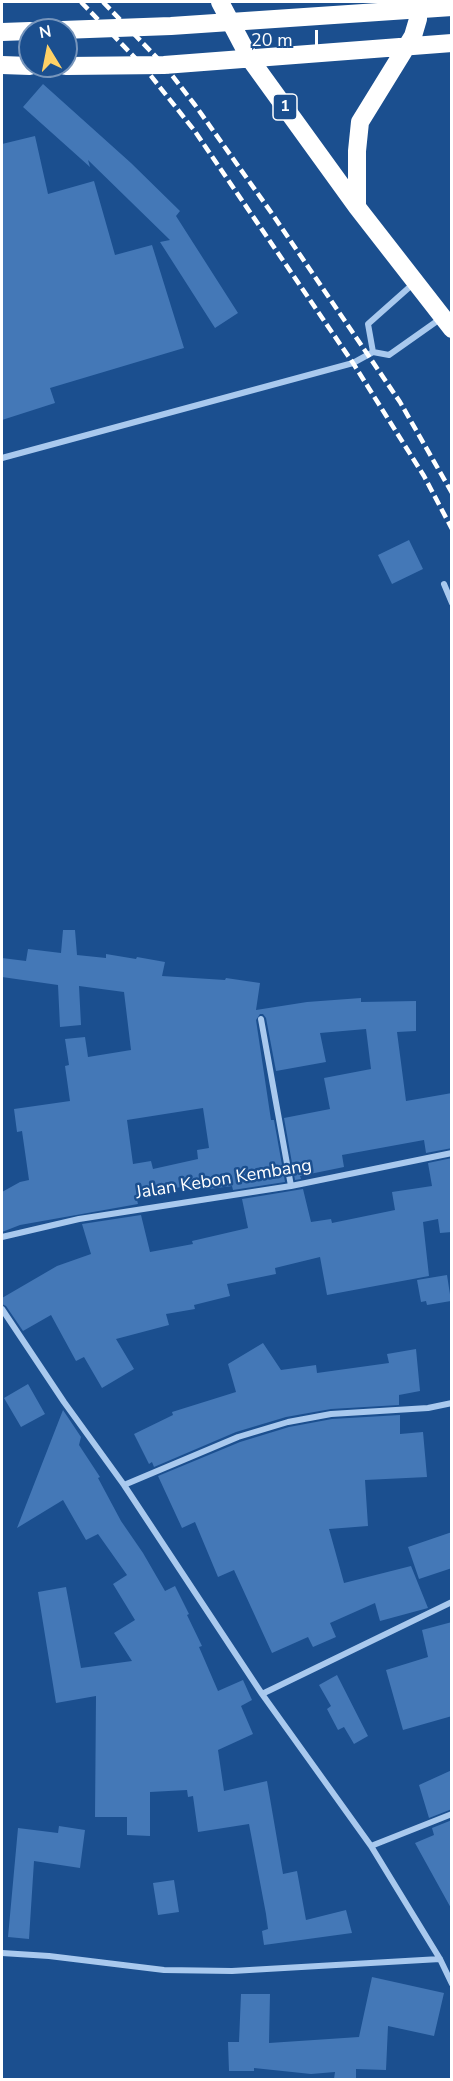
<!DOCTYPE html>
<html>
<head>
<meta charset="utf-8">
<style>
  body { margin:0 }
  #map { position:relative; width:453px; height:2081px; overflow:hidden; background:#1b4f8f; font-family:"Nunito Sans",sans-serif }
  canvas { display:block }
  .frame { position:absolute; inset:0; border:3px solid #fff; pointer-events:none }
  .north { position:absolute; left:18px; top:18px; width:60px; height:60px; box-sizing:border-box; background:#1b4f8f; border:2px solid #7695bc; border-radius:50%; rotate:350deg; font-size:16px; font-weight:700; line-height:24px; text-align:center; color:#fff }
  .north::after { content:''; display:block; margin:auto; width:21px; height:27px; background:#ffd166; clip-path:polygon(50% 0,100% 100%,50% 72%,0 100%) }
  .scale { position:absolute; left:240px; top:30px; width:78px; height:27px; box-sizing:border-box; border:3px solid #fff; border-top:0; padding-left:8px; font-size:18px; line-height:21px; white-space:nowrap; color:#fff; -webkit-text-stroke:4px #1b4f8f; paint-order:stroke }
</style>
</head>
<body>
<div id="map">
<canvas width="453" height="2081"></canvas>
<div class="frame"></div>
<div class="north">N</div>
<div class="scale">20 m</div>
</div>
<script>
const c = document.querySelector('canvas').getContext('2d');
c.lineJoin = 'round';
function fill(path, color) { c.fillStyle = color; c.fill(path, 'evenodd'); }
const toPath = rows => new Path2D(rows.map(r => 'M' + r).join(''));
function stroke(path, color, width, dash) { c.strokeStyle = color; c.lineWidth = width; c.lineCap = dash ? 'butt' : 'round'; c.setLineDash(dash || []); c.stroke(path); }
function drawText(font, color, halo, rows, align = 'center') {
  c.font = font + ' "Nunito Sans",sans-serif'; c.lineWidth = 5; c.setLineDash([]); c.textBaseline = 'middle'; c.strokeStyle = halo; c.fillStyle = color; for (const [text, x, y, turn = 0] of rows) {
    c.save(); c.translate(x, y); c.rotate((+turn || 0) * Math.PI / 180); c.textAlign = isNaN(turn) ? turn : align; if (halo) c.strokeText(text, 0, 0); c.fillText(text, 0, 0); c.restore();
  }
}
fill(toPath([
  [43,84,131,163,180,211,176,216,238,313,215,328,160,242,170,240,88,160,90,167,23,107],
  [35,136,48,194,94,181,115,255,152,245,184,348,50,388,55,403,2,420,2,144],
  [409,540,423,569,392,584,378,555],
  [63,930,75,930,77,955,106,958,106,954,136,959,137,957,165,962,162,976,225,980,226,978,260,983,256,1010,307,1002,361,998,361,1002,416,1001,416,1031,397,1032,406,1101,452,1093,452,1148,426,1153,424,1140,342,1155,344,1167,300,1176,301,1179,295,1180,284,1118,330,1109,324,1078,371,1069,366,1029,320,1033,326,1062,276,1071,266,1018,263,1014,260,1014,256,1020,271,1120,274,1120,285,1182,233,1190,232,1186,202,1190,201,1183,136,1196,138,1204,20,1225,2,1232,2,1192,20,1182,29,1180,22,1131,17,1132,14,1109,70,1101,65,1066,69,1065,65,1039,85,1037,88,1057,131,1050,124,992,79,986,81,1025,60,1027,58,985,2,977,2,958,26,961,28,949,61,953],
  [203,1108,209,1148,197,1150,198,1159,153,1169,151,1161,133,1164,127,1120],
  [452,1158,452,1232,440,1233,438,1219,423,1222,429,1276,327,1295,320,1257,275,1268,276,1274,227,1284,230,1296,194,1305,195,1309,166,1314,169,1325,116,1339,134,1369,102,1388,84,1357,76,1361,51,1315,23,1331,6,1306,2,1304,2,1298,57,1266,91,1254,82,1224,141,1215,150,1252,193,1244,192,1241,248,1228,242,1199,303,1189,311,1222,331,1219,332,1223,395,1210,392,1192,432,1186,428,1163],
  [447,1275,451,1301,427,1305,426,1301,421,1302,417,1280],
  [263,1343,281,1370,316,1365,317,1373,389,1363,387,1354,416,1349,420,1391,399,1395,399,1405,331,1409,286,1417,236,1432,154,1467,152,1462,149,1464,134,1434,173,1415,172,1412,236,1392,228,1364],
  [28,1384,45,1414,21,1427,4,1398],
  [63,1410,81,1437,79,1445,100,1477,98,1478,121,1521,143,1553,165,1591,175,1586,189,1614,187,1615,202,1646,199,1647,218,1691,243,1680,252,1700,241,1706,253,1734,218,1750,224,1791,267,1781,283,1874,297,1871,306,1920,346,1910,352,1933,264,1945,262,1931,268,1929,266,1914,249,1824,198,1832,193,1796,188,1797,187,1790,150,1792,150,1836,127,1835,127,1817,95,1817,96,1696,56,1703,38,1592,66,1587,81,1668,132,1661,114,1633,135,1620,113,1584,127,1575,98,1534,86,1540,63,1500,17,1528],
  [400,1415,400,1434,423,1432,427,1477,365,1480,368,1526,329,1529,344,1583,411,1566,428,1608,380,1621,375,1603,330,1623,336,1637,313,1647,308,1637,272,1653,234,1570,218,1577,195,1522,182,1528,158,1476,240,1442,289,1427,332,1419],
  [452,1532,452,1568,419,1579,408,1547],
  [452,1622,452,1716,403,1730,386,1670,428,1657,422,1630],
  [337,1675,368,1736,354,1744,344,1727,338,1730,327,1709,331,1706,319,1685],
  [452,1770,452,1809,429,1818,419,1785],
  [452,1820,452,1910,415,1843,434,1835,432,1828],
  [59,1826,85,1830,80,1868,34,1861,29,1939,8,1937,18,1828,58,1833],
  [174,1880,179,1912,158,1915,153,1883],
  [372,1977,444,1993,434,2036,388,2026,386,2070,356,2069,356,2079,334,2079,335,2072,311,2074,254,2068,254,2071,229,2071,228,2042,239,2042,241,1994,270,1994,269,2043,359,2037]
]), '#4478b7');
stroke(toPath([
  [373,352,368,324,413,284],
  [2,458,353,363,373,352,389,355,440,319],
  [444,584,452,603],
  [261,1019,291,1186],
  [2,1237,79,1219,291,1186,452,1153],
  [2,1309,64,1402,124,1485,262,1694,371,1846,440,1959,452,1984],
  [124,1485,238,1437,288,1422,331,1414,428,1408,452,1403],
  [262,1694,452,1602],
  [371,1846,452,1814],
  [2,1953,49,1956,164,1970,232,1971,440,1959]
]), '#a9c9ee', 6);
stroke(toPath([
  [220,2,250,59,357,207,452,329],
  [2,32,30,31],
  [2,65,30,66],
  [66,66,164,65,452,43],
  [357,207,357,151,360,122,413,36,418,19,418,2]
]), '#fff', 18);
stroke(toPath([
  [81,2,143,66,194,130,353,363,424,476,452,529],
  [103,2,164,65,195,105,273,215,400,402,452,493]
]), '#fff', 4.5, [10, 4.5]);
stroke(toPath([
  [62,30,171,26,452,7]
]), '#fff', 18);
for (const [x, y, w] of [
  [285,107,24]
]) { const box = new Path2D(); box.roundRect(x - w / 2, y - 13, w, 26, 4.5); c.fillStyle = '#1b4f8f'; c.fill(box); stroke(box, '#fff', 1.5); }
drawText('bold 16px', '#fff', null, [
  ["1",285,107]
]);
drawText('18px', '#fff', '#1b4f8f', [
  ["Jalan Kebon Kembang",224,1180,-9]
]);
</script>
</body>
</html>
